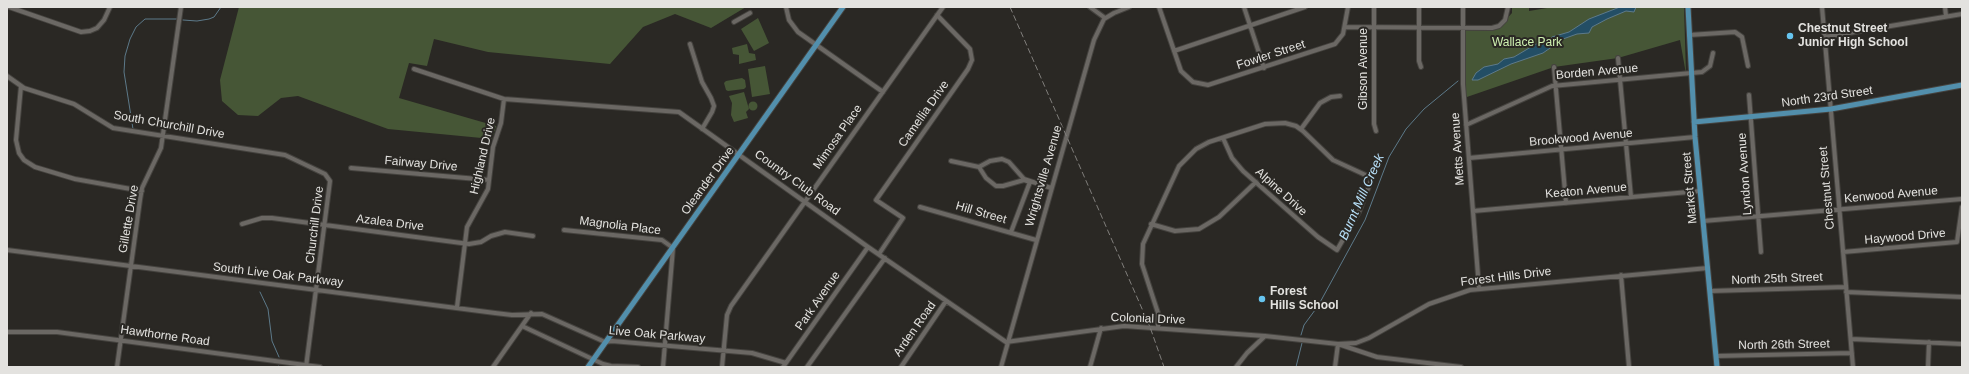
<!DOCTYPE html>
<html>
<head>
<meta charset="utf-8">
<style>
  body { margin:0 }
  #map { position:relative; width:1969px; height:374px; overflow:hidden; background:#2a2824; font-family:Helvetica,sans-serif }
  canvas { display:block }
  .frame { position:absolute; inset:0; border:8px solid #e3e2df; pointer-events:none }
</style>
</head>
<body>
<div id="map">
<canvas width="1969" height="374"></canvas>
<div class="frame"></div>
</div>
<script>
const c = document.querySelector('canvas').getContext('2d');
c.lineJoin = 'round';
function fill(path, color) { c.fillStyle = color; c.fill(path, 'evenodd'); }
const toPath = rows => new Path2D(rows.map(r => 'M' + r).join(''));
function stroke(path, color, width, dash) { c.strokeStyle = color; c.lineWidth = width; c.lineCap = dash ? 'butt' : 'round'; c.setLineDash(dash || []); c.stroke(path); }
function drawText(font, color, halo, rows, align = 'center') {
  c.font = font + ' Helvetica,sans-serif'; c.lineWidth = 4; c.setLineDash([]); c.textBaseline = 'middle'; c.strokeStyle = halo; c.fillStyle = color; for (const [text, x, y, turn = 0] of rows) {
    c.save(); c.translate(x, y); c.rotate((+turn || 0) * Math.PI / 180); c.textAlign = isNaN(turn) ? turn : align; if (halo) c.strokeText(text, 0, 0); c.fillText(text, 0, 0); c.restore();
  }
}
fill(toPath([
  [239,7,746,7,711,28,675,14,643,27,610,64,488,52,434,39,427,66,409,63,399,98,496,126,492,139,388,129,298,96,281,98,258,116,238,115,222,101,220,80],
  [1512,7,1529,7,1529,11,1553,7,1684,7,1686,74,1680,40,1618,58,1554,67,1464,98,1463,28,1492,28,1502,24,1512,13],
  [758,18,769,43,754,51,741,29],
  [747,44,749,53,755,54,756,60,739,64,739,55,733,54,732,48],
  [765,66,770,94,752,97,748,69],
  [742,78,745,80,746,87,744,89,728,91,726,90,724,83,726,81],
  [744,92,749,109,746,112,748,118,734,122,731,115,732,103,729,96],
  '748.5 106a4.5 4.5 0 1 1 9 0a4.5 4.5 0 1 1-9 0Z'
]), '#465636');
const water = toPath([
  [1620,7,1636,7,1634,12,1626,11,1607,19,1592,27,1589,33,1577,34,1563,39,1543,53,1511,64,1478,80,1472,80,1476,73,1484,67,1498,64,1504,59,1514,57,1536,44,1545,44,1552,37,1569,32,1589,19,1620,7]
]);
fill(water, '#234e65');
stroke(water, '#5d7a8a', 1);
stroke(toPath([
  [183,20,197,21,209,19,214,17,221,7],
  [133,129,124,72,125,56,130,39,136,27,145,19,177,19],
  [258,276,258,278],
  [260,292,268,309,272,341,279,357],
  [1301,335,1304,325,1318,306,1365,220,1389,157,1406,129,1424,109,1458,81],
  [279,366,280,367],
  [1296,367,1302,343]
]), '#5d7a8a', 1);
const minor = toPath([
  [9,7,81,32,90,31,97,28,104,20,110,7],
  [786,7,789,20,798,32,883,92],
  [1090,7,1105,18],
  [1159,7,1181,71,1193,82,1208,85,1335,44,1343,34,1348,7],
  [1244,7,1264,68],
  [1374,7,1374,124,1376,131],
  [1419,7,1419,61,1421,67],
  [1463,7,1463,84,1479,288],
  [1822,7,1853,367],
  [1945,7,1946,16],
  [734,22,750,13],
  [1345,27,1492,28,1499,26,1505,20,1508,7],
  [1689,35,1735,32,1742,37,1748,66],
  [1825,37,1962,14],
  [690,44,702,82,711,98,714,106,712,112,702,129],
  [1174,51,1305,7],
  [1618,58,1631,197],
  [1554,67,1566,203],
  [414,69,504,99,679,112,868,247,1006,342,1124,326,1265,336],
  [7,76,24,88,74,104,113,128,285,155,325,174,330,181,306,367],
  [21,86,16,140,19,153,24,160,35,167,75,179,142,191],
  [1749,95,1761,252],
  [1466,125,1552,86,1702,72,1710,66,1713,53],
  [1301,129,1320,103,1331,97,1340,96],
  [1469,158,1695,137],
  [951,161,979,167,990,161,1002,159,1009,162,1024,179,1051,188],
  [979,167,986,178,996,186,1003,186,1024,180,1030,182,1011,232],
  [351,168,489,180],
  [920,207,1036,240],
  [1473,211,1700,191],
  [1703,221,1962,199],
  [242,224,262,218,272,218,469,244,481,242,491,236,505,232,533,236],
  [1151,224,1175,231,1199,229,1219,217,1256,182],
  [564,230,662,240,673,248,663,367],
  [7,250,495,313,512,315,542,314,605,342,612,341,752,353,786,363],
  [1843,252,1957,242,1962,207],
  [879,254,903,218,876,200,968,69,972,60,970,49,937,15],
  [1621,275,1629,367],
  [1710,291,1846,287],
  [1846,292,1962,297],
  [457,307,467,227,488,189,493,147,501,123,504,99],
  [522,326,603,364,611,366,638,367],
  [1158,328,1158,313,1142,264,1143,244,1179,166,1196,149,1209,142,1265,124,1285,123,1296,126,1303,131,1333,160,1372,178,1359,212,1337,250,1318,237,1243,171,1232,158,1223,138],
  [7,332,57,332,320,367],
  [1851,339,1962,344],
  [1716,356,1852,353],
  [117,367,140,200,142,188,161,148,181,7],
  [493,367,531,313],
  [722,367,727,315,731,306,943,7],
  [783,367,868,247],
  [807,367,885,258],
  [901,367,946,301],
  [1001,367,1094,40,1104,19,1114,13,1129,7],
  [1090,367,1101,328],
  [1236,367,1247,353,1265,336,1338,344,1356,343,1369,338,1429,304,1470,290,1708,268],
  [1335,367,1338,344,1377,357,1461,367],
  [1928,367,1929,342]
]);
const major = toPath([
  [1688,7,1695,137,1717,367],
  [1694,122,1831,109,1962,85],
  [588,367,843,7]
]);
stroke(minor, '#45433f', 6);
stroke(major, '#45433f', 7);
stroke(minor, '#6b6864', 4);
stroke(major, '#528fac', 5);
stroke(toPath([
  [1010,7,1150,327,1164,367]
]), '#817f7c', 1, [6, 3]);
for (const [x, y, r, color] of [
  [1790,36,4,"#66c4ef"],
  [1262,299,4,"#66c4ef"]
]) { const dot = new Path2D(); dot.arc(x, y, r, 0, 2 * Math.PI); c.fillStyle = color; c.fill(dot); stroke(dot, '#2a2824', 1.5); }
drawText('bold 12px', '#e3e2df', '#2a2824', [
  ["Chestnut Street",1798,29],
  ["Junior High School",1798,43],
  ["Forest",1270,292],
  ["Hills School",1270,306]
], 'left');
drawText('12px', '#cff1b1', '#2a2824', [
  ["Wallace Park",1527,43]
]);
drawText('12px', '#e3e2df', '#2a2824', [
  ["Fowler Street",1271,55,-18],
  ["Gibson Avenue",1364,69,-90],
  ["Borden Avenue",1597,72,-5],
  ["North 23rd Street",1827,97,-8],
  ["Camellia Drive",924,114,-55],
  ["South Churchill Drive",169,125,10],
  ["Mimosa Place",838,137,-55],
  ["Brookwood Avenue",1581,138,-5],
  ["Metts Avenue",1458,149,-94],
  ["Highland Drive",483,156,-77],
  ["Fairway Drive",421,164,5],
  ["Lyndon Avenue",1745,174,-94],
  ["Wrightsville Avenue",1044,176,-74],
  ["Oleander Drive",708,181,-54],
  ["Country Club Road",797,183,36],
  ["Market Street",1690,188,-95],
  ["Chestnut Street",1827,188,-95],
  ["Keaton Avenue",1586,191,-5],
  ["Alpine Drive",1281,192,42],
  ["Kenwood Avenue",1891,195,-5],
  ["Hill Street",981,213,16],
  ["Gillette Drive",129,219,-80],
  ["Azalea Drive",390,223,7],
  ["Churchill Drive",315,225,-83],
  ["Magnolia Place",620,226,7],
  ["Haywood Drive",1905,237,-5],
  ["South Live Oak Parkway",278,275,7],
  ["Forest Hills Drive",1506,277,-7],
  ["North 25th Street",1777,279,-2],
  ["Park Avenue",818,301,-55],
  ["Colonial Drive",1148,319,2],
  ["Arden Road",915,329,-55],
  ["Live Oak Parkway",657,335,5],
  ["Hawthorne Road",165,336,8],
  ["North 26th Street",1784,345,-1]
]);
drawText('italic 13px', '#b8e0f9', '#2a2824', [
  ["Burnt Mill Creek",1362,197,-66]
]);
</script>
</body>
</html>
